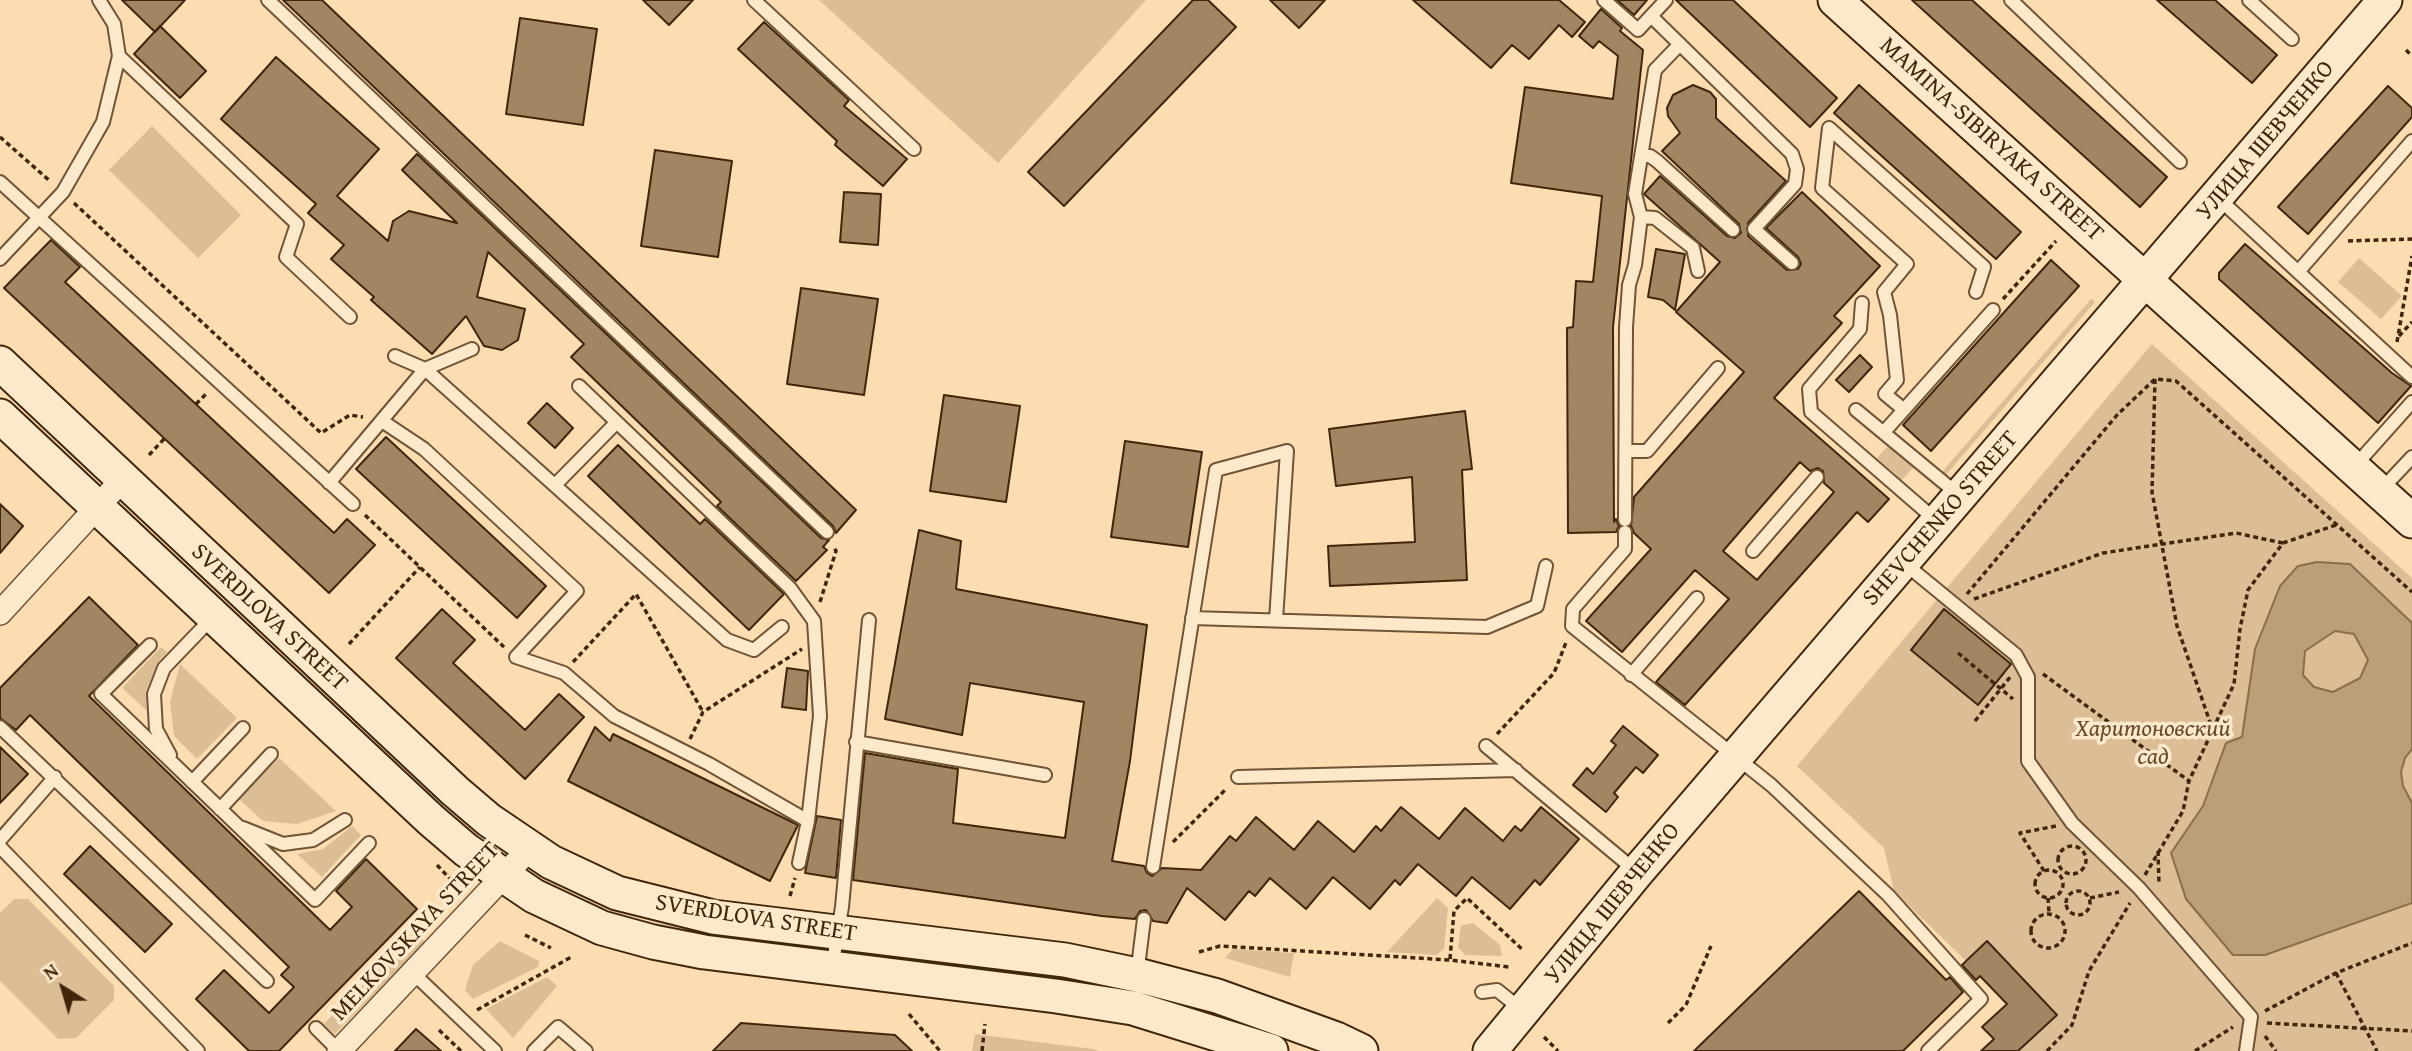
<!DOCTYPE html>
<html>
<head>
<meta charset="utf-8">
<style>
  body { margin:0 }
  #map { position:relative; width:2412px; height:1051px; overflow:hidden; background:#fbddb1; font-family:"Gentium Book Plus",serif }
  canvas { display:block }
  .north { position:absolute; left:28px; top:953px; width:70px; height:70px; -webkit-text-stroke:5px #fce9cc; paint-order:stroke; rotate:323deg; font-size:19px; font-weight:700; line-height:28px; text-align:center; color:#40270c }
  .north::after { content:''; display:block; margin:auto; width:24px; height:32px; background:#40270c; clip-path:polygon(50% 0,100% 100%,50% 72%,0 100%) }
</style>
</head>
<body>
<div id="map">
<canvas width="2412" height="1051"></canvas>
<div class="north">N</div>
</div>
<script>
const c = document.querySelector('canvas').getContext('2d');
c.lineJoin = 'round';
function fill(path, color) { c.fillStyle = color; c.fill(path, 'evenodd'); }
const toPath = rows => new Path2D(rows.map(r => 'M' + r).join(''));
function stroke(path, color, width, dash) { c.strokeStyle = color; c.lineWidth = width; c.lineCap = dash ? 'butt' : 'round'; c.setLineDash(dash || []); c.stroke(path); }
function drawText(font, color, halo, rows, align = 'center') {
  c.font = font + ' "Gentium Book Plus",serif'; c.lineWidth = 7; c.setLineDash([]); c.textBaseline = 'middle'; c.strokeStyle = halo; c.fillStyle = color; for (const [text, x, y, turn = 0] of rows) {
    c.save(); c.translate(x, y); c.rotate((+turn || 0) * Math.PI / 180); c.textAlign = isNaN(turn) ? turn : align; if (halo) c.strokeText(text, 0, 0); c.fillText(text, 0, 0); c.restore();
  }
}
fill(toPath([
  [819,0,1146,0,998,163],
  [152,126,241,215,198,258,109,170],
  [2359,258,2402,296,2381,319,2338,282],
  [2091,299,2095,302,1945,476,1941,473],
  [2152,344,2412,578,2412,1051,2018,1051,2057,1014,1987,941,1966,961,1894,891,1884,848,1797,766],
  [1888,446,1914,467,1902,480,1877,458],
  [161,647,167,652,158,662,146,691,147,711,122,688],
  [180,664,237,718,197,759,174,736,170,702],
  [279,758,336,811,297,824,263,821,239,799],
  [352,826,361,835,322,877,297,854,323,849],
  [1437,898,1448,908,1444,949,1436,955,1387,952],
  [14,899,28,899,114,986,114,1000,76,1038,58,1039,0,981,0,913],
  [1473,923,1500,945,1502,956,1465,955,1458,947,1461,926],
  [415,932,425,942,335,1034,324,1024],
  [500,941,539,961,538,967,473,999,465,990,473,965],
  [1233,949,1294,953,1290,977,1225,958],
  [547,977,557,986,513,1038,486,1009],
  [975,1034,1093,1049,1099,1051,972,1051]
]), '#dbbe95');
const water = toPath([
  [2317,562,2350,564,2412,623,2412,749,2405,758,2401,772,2403,786,2412,803,2412,903,2265,955,2233,955,2186,899,2171,853,2203,806,2226,743,2242,737,2255,649,2280,586,2298,566,2317,562],
  [2335,631,2354,634,2368,660,2360,678,2333,692,2314,687,2303,675,2305,651,2335,631]
]);
fill(water, '#bb9f79');
stroke(water, '#8a6f4d', 2);
const building = toPath([
  [122,0,185,0,155,32,122,0],
  [283,0,322,0,856,510,836,533,833,526,283,0],
  [643,0,693,0,669,25,643,0],
  [1193,0,1208,0,1236,27,1064,206,1028,172,1193,0],
  [1270,0,1325,0,1299,28,1270,0],
  [1413,0,1559,0,1585,22,1572,37,1559,25,1529,59,1512,45,1491,68,1413,0],
  [1617,0,1647,0,1634,15,1617,0],
  [1676,0,1733,0,1837,98,1810,127,1676,0],
  [1912,0,1972,0,2167,177,2140,207,1912,0],
  [2157,0,2215,0,2277,55,2252,83,2157,0],
  [1601,9,1622,28,1620,31,1643,50,1613,327,1614,522,1616,519,1619,526,1616,532,1568,533,1567,328,1573,327,1576,281,1593,282,1602,196,1511,183,1525,87,1613,99,1618,56,1599,41,1593,48,1579,36,1601,9],
  [520,18,597,29,583,125,506,114,520,18],
  [764,22,849,100,844,106,907,159,883,186,835,145,837,141,738,49,764,22],
  [160,26,206,71,180,98,134,54,160,26],
  [276,57,379,149,337,196,388,241,393,221,409,211,457,223,402,170,417,154,821,538,829,540,823,547,827,550,796,581,717,506,721,502,571,357,584,344,488,252,477,297,525,309,518,340,502,350,484,346,466,316,432,354,371,300,374,297,331,259,344,245,308,213,316,204,221,119,276,57],
  [1693,85,1710,92,1716,99,1716,118,1786,181,1748,223,1748,236,1787,270,1798,269,1801,264,1798,257,1766,228,1802,192,1880,266,1834,316,1842,323,1774,398,1889,499,1868,522,1857,512,1685,705,1656,682,1729,599,1695,570,1622,652,1586,621,1651,549,1634,533,1631,526,1634,497,1744,372,1676,312,1720,262,1644,194,1660,176,1727,236,1735,238,1741,233,1739,224,1662,151,1680,133,1668,116,1667,108,1673,95,1693,85],
  [1800,462,1810,471,1818,468,1823,471,1824,483,1834,492,1757,580,1723,551,1800,462],
  [1859,85,2021,232,1996,259,1834,113,1859,85],
  [2388,86,2412,108,2412,117,2308,234,2278,207,2388,86],
  [655,150,732,161,718,257,641,246,655,150],
  [844,192,881,194,878,245,840,242,844,192],
  [51,240,80,267,65,282,334,533,347,519,375,545,329,593,4,288,51,240],
  [2245,244,2392,373,2411,386,2378,423,2219,279,2219,273,2245,244],
  [1656,249,1685,254,1675,310,1663,300,1648,297,1656,249],
  [2051,260,2079,286,1931,451,1903,425,2051,260],
  [801,288,878,299,864,395,787,384,801,288],
  [1860,355,1872,367,1849,392,1836,380,1860,355],
  [944,395,1020,406,1006,502,930,491,944,395],
  [547,403,573,428,555,448,528,423,547,403],
  [1465,411,1472,469,1462,470,1467,580,1330,586,1328,546,1415,542,1412,477,1336,486,1329,429,1465,411],
  [386,437,546,586,517,618,356,469,386,437],
  [1125,441,1202,452,1188,547,1111,537,1125,441],
  [618,445,700,524,705,519,784,594,749,630,588,476,618,445],
  [0,504,23,526,0,553,0,504],
  [919,530,961,541,956,589,1147,625,1130,761,1112,861,1144,866,1147,873,1152,876,1162,868,1201,870,1230,836,1236,841,1256,817,1294,850,1318,821,1354,852,1376,826,1381,831,1401,807,1439,839,1465,808,1503,841,1515,826,1521,831,1541,807,1579,839,1540,885,1535,880,1510,909,1472,877,1456,896,1418,864,1400,885,1395,880,1370,909,1333,877,1306,909,1270,878,1255,896,1249,891,1225,920,1187,888,1167,923,1153,921,1146,910,1140,911,1135,919,1102,916,853,880,865,753,958,769,953,823,1065,838,1084,702,970,683,962,735,885,719,919,530],
  [89,597,138,645,89,696,330,930,352,907,336,891,366,859,417,909,279,1051,249,1051,196,999,224,970,269,1013,294,987,281,975,289,967,30,715,16,730,0,718,0,688,89,597],
  [442,609,475,640,453,663,525,730,559,694,584,717,525,779,396,658,442,609],
  [1944,609,2011,664,1978,705,1911,650,1944,609],
  [787,668,808,671,806,710,782,707,787,668],
  [1623,726,1658,755,1643,773,1636,767,1614,793,1618,797,1606,812,1573,785,1587,768,1593,774,1616,745,1611,741,1623,726],
  [595,727,610,741,613,734,798,825,770,881,568,781,595,727],
  [0,747,28,774,0,803,0,747],
  [817,816,841,820,836,878,805,873,817,816],
  [90,846,172,924,145,952,64,874,90,846],
  [1859,891,1946,980,1950,977,1963,992,1903,1051,1694,1051,1859,891],
  [1987,941,2057,1015,2018,1051,1981,1051,1994,1039,1982,1027,2007,1004,1980,976,1976,980,1962,965,1987,941],
  [741,1023,895,1035,912,1051,713,1051,741,1023],
  [416,1029,441,1051,395,1051,416,1029]
]);
fill(building, '#a18662');
stroke(building, '#40270c', 2);
const lane = toPath([
  [99,0,114,24,119,56,297,224,286,257,350,317],
  [268,0,827,532],
  [754,0,914,149],
  [1604,0,1638,30,1666,0],
  [2011,0,2180,162],
  [2249,0,2292,39],
  [1651,16,1792,154,1797,169,1795,184,1754,229,1792,263],
  [1641,156,1650,156,1657,161,1733,230],
  [0,182,353,504],
  [2218,198,2412,377],
  [1641,217,1655,218,1693,248,1698,271],
  [0,259,63,192,103,122,119,56],
  [2298,272,2412,141],
  [1862,303,1860,329,1809,389,1811,412,1938,522],
  [395,356,425,369,727,640,754,650,782,627],
  [579,386,790,588,814,621,820,716,808,821,799,863],
  [1903,409,1885,394,1897,380,1890,315,1884,292,1907,264,1822,188,1829,128,1984,267,1976,292],
  [1856,410,1960,496],
  [382,421,424,449,577,591,516,657,564,673,614,716,709,764,808,821],
  [1884,432,1993,310],
  [1626,451,1647,451,1718,368],
  [2354,467,2412,402],
  [329,483,425,369,472,349],
  [556,484,615,424],
  [2381,490,2412,457],
  [1625,520,1626,327,1629,285,1635,265,1641,217,1635,194,1655,70,1680,44],
  [1625,532,1625,549,1573,609,1572,626,1771,785,1888,895,1981,999,1928,1051],
  [1753,551,1817,477],
  [1904,563,2016,655,2028,677,2028,761,2072,823,2139,888,2251,1017,2246,1051],
  [1192,618,1487,627,1537,606,1546,566],
  [150,645,101,694,315,900,369,843],
  [1631,675,1697,598],
  [0,727,267,981],
  [856,742,1045,775],
  [1486,746,1637,872],
  [170,755,156,729,154,694,164,668,213,617],
  [1238,777,1516,770],
  [192,782,243,728],
  [220,809,271,754],
  [243,828,283,844,313,840,345,820],
  [0,840,55,777],
  [0,847,198,1051],
  [1153,867,1216,470,1287,451,1276,620],
  [832,968,842,907,869,620],
  [414,974,495,1051],
  [1137,975,1144,919],
  [1482,992,1497,990,1522,1010],
  [316,1028,339,1051],
  [534,1051,558,1027,586,1051]
]);
const street = toPath([
  [0,613,122,480],
  [339,1051,530,848]
]);
const secondary = toPath([
  [1835,0,2412,521],
  [0,363,455,791,489,820,551,862,617,893,713,917,1065,960,1137,975,1217,996,1336,1039,1361,1051],
  [0,416,431,820,466,850,534,896,602,928,653,942,704,952,1056,996,1133,1008,1271,1051],
  [1490,1051,1637,872,2385,0]
]);
stroke(lane, '#6f5435', 16);
stroke(street, '#6f5435', 26);
stroke(secondary, '#40270c', 37);
stroke(toPath([
  [2406,50,2412,56],
  [0,137,51,182],
  [74,203,321,433,350,415,363,417],
  [2348,241,2412,239],
  [2003,299,2056,241],
  [2399,336,2412,322],
  [2397,342,2412,256],
  [2155,379,2152,492,2177,626,2212,728],
  [196,404,207,393],
  [149,455,164,439],
  [365,515,504,647],
  [1967,594,2117,415,2155,379,2176,381,2412,592],
  [1974,599,2103,553,2236,533,2283,543],
  [820,602,836,551,834,547],
  [349,644,420,567],
  [1958,653,2013,699],
  [573,662,636,594,703,712],
  [2043,674,2189,781],
  [1975,721,2011,676],
  [1497,734,1554,673,1567,640],
  [690,739,703,712,802,649],
  [1173,842,1227,788],
  '2058 860a14 14 0 1 1 28 0a14 14 0 1 1-28 0Z',
  [2158,851,2159,885],
  [437,865,453,882],
  '2035 884a14 14 0 1 1 28 0a14 14 0 1 1-28 0Z',
  [2044,871,2020,833,2056,826],
  [2145,875,2183,811,2189,781,2234,684,2240,629,2248,590,2283,543,2336,525],
  '2066 903a12 12 0 1 1 24 0a12 12 0 1 1-24 0Z',
  [790,896,795,878],
  [2048,898,2049,913],
  [2090,898,2119,892],
  '2031 931a17 17 0 1 1 34 0a17 17 0 1 1-34 0Z',
  [525,935,551,948],
  [1199,952,1220,946,1450,960,1509,967],
  [1450,959,1454,911,1467,898,1524,951],
  [2336,973,2377,1051],
  [477,1010,573,956],
  [2265,1011,2336,973,2412,943],
  [909,1014,940,1051],
  [1668,1023,1686,1005,1711,946],
  [2267,1023,2412,1031],
  [439,1030,461,1051],
  [2265,1036,2276,1051],
  [1544,1037,1558,1051],
  [982,1051,985,1024],
  [2047,1051,2072,1025,2089,971,2130,903],
  [2195,1051,2233,1027]
]), '#40270c', 3.5, [5, 3.5]);
stroke(lane, '#fce9cc', 12);
stroke(street, '#fce9cc', 23);
stroke(secondary, '#fce9cc', 33);
drawText('24px', '#40270c', '#fce9cc', [
  ["MAMINA-SIBIRYAKA STREET",1991,140,42],
  ["УЛИЦА ШЕВЧЕНКО",2266,141,-50],
  ["SHEVCHENKO STREET",1941,519,-49],
  ["SVERDLOVA STREET",269,618,43],
  ["УЛИЦА ШЕВЧЕНКО",1613,904,-51],
  ["SVERDLOVA STREET",756,919,9],
  ["MELKOVSKAYA STREET",416,932,-47]
]);
drawText('italic 24px', '#674d2e', '#fce9cc', [
  ["Харитоновский",2153,730],
  ["сад",2153,758]
]);
</script>
</body>
</html>
